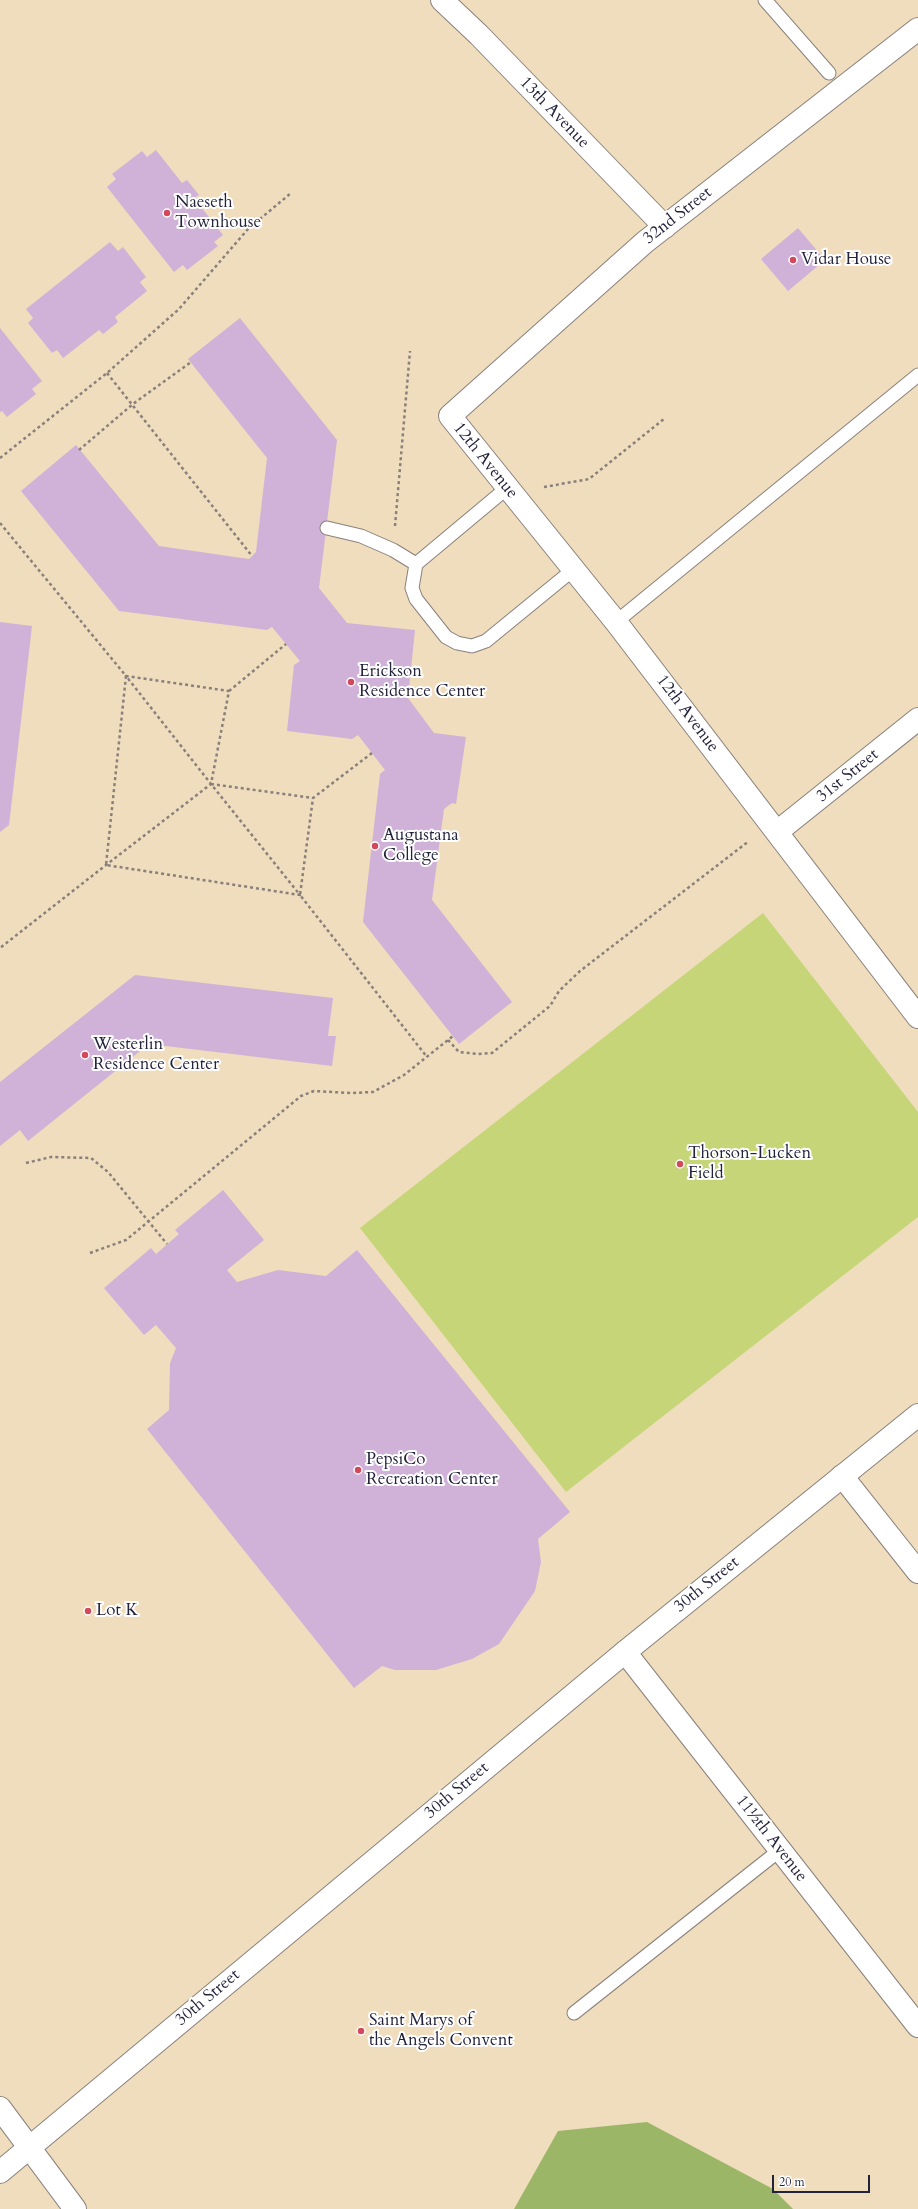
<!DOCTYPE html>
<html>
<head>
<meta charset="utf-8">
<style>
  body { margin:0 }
  #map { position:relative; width:918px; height:2209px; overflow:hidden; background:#f0ddbd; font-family:Cardo,serif }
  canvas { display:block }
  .scale { position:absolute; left:772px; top:2175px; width:98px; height:18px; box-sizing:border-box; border:2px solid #22223b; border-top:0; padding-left:5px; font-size:12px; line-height:14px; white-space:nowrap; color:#22223b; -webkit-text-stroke:3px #fff; paint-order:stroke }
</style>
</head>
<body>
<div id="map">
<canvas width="918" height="2209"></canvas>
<div class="scale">20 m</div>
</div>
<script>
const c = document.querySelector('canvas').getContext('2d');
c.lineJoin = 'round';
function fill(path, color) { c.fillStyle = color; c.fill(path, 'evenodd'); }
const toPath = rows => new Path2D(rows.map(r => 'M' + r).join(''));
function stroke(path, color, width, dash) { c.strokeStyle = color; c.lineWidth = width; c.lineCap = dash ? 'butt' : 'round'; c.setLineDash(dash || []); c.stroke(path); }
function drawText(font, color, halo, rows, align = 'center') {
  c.font = font + ' Cardo,serif'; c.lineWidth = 4; c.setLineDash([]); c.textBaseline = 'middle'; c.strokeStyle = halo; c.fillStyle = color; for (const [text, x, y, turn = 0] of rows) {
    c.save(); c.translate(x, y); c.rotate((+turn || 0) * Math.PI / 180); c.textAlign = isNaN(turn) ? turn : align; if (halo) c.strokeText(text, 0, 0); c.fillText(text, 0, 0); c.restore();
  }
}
fill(toPath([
  [763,913,918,1112,918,1217,566,1492,360,1228]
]), '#c5d577');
fill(toPath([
  [647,2122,773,2189,793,2209,514,2209,558,2131]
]), '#9cb668');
fill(toPath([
  [156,150,182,183,187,180,199,195,194,198,223,235,214,242,218,246,187,270,183,265,174,272,107,187,116,179,112,174,142,151,147,157],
  [798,228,825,260,788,291,761,259],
  [110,242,118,251,123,247,146,277,140,282,147,291,115,317,118,322,103,334,99,330,63,358,57,350,52,353,28,323,33,318,26,309],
  [240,318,337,440,319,588,347,623,415,630,408,698,434,733,466,737,456,804,452,803,444,809,432,900,512,1002,459,1044,363,922,380,774,385,770,358,735,352,739,287,731,294,665,300,661,272,627,267,630,119,611,21,491,76,445,159,546,249,559,256,552,267,458,188,359],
  [0,328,42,381,32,389,36,394,7,417,2,411,0,412],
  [0,622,32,626,9,825,0,832],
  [135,975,333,998,328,1036,336,1036,332,1066,149,1044,28,1141,20,1130,0,1146,0,1082],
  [223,1190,264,1240,227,1270,237,1282,278,1270,326,1276,357,1250,570,1512,538,1539,541,1562,535,1591,499,1644,472,1659,436,1670,395,1670,382,1666,354,1688,147,1429,169,1410,170,1363,176,1348,156,1325,144,1335,104,1288,151,1248,156,1254,179,1234,175,1230]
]), '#d0b1d8');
const service = toPath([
  [765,0,829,73],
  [507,488,416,564,412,588,416,599,446,637,457,643,472,646,486,641,574,569],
  [327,528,361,536,393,550,416,564],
  [616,622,918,375],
  [574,2013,780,1850]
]);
const minor = toPath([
  [442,0,479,35,665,227],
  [918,29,645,242,450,416,616,622,918,1017],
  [777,832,918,719],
  [842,1476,918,1572],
  [625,1652,918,2026],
  [0,2108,75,2209]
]);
const tertiary = toPath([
  [0,2172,625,1652,918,1415]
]);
stroke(service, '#89807c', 15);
stroke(minor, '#89807c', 24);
stroke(tertiary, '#89807c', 24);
stroke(toPath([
  [107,373,252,556],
  [79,450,133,404,191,362],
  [0,458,107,373,179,309,248,229,291,193],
  [544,487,589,479,664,419],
  [0,523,126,676,106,865,300,895,211,784,126,676,229,691,211,784,106,865,0,948],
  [395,526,410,351],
  [229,691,286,644],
  [372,753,313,798,300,895,427,1057],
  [211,784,313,798],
  [448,1040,459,1052,478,1054,492,1053,550,1006,559,991,580,971,749,841],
  [26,1163,51,1157,91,1158,108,1172,167,1244],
  [90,1253,126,1240,301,1096,314,1091,351,1093,373,1092,404,1075,453,1036]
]), '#89807c', 2.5, [3, 3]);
stroke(service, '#fff', 13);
stroke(minor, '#fff', 22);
stroke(tertiary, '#fff', 22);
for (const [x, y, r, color] of [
  [167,213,4,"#d1495b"],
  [793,260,4,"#d1495b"],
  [351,682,4,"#d1495b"],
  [375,846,4,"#d1495b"],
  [85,1055,4,"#d1495b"],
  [680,1164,4,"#d1495b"],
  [358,1470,4,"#d1495b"],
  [88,1611,4,"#d1495b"],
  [361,2031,4,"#d1495b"]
]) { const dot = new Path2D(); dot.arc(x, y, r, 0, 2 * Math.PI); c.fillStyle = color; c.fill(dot); stroke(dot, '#fff', 1.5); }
drawText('17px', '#22223b', '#fff', [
  ["13th Avenue",554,113,46],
  ["32nd Street",678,216,-38],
  ["12th Avenue",485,461,51],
  ["12th Avenue",687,714,53],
  ["31st Street",848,776,-39],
  ["30th Street",707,1585,-39],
  ["30th Street",457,1791,-40],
  ["11½th Avenue",771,1839,52],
  ["30th Street",208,1998,-40]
]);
drawText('17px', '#22223b', '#fff', [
  ["Naeseth",175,203],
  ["Townhouse",175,223],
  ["Vidar House",801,260],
  ["Erickson",359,672],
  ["Residence Center",359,692],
  ["Augustana",383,836],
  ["College",383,856],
  ["Westerlin",93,1045],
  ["Residence Center",93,1065],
  ["Thorson-Lucken",688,1154],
  ["Field",688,1174],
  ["PepsiCo",366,1460],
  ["Recreation Center",366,1480],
  ["Lot K",96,1611],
  ["Saint Marys of",369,2021],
  ["the Angels Convent",369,2041]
], 'left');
</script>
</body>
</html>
